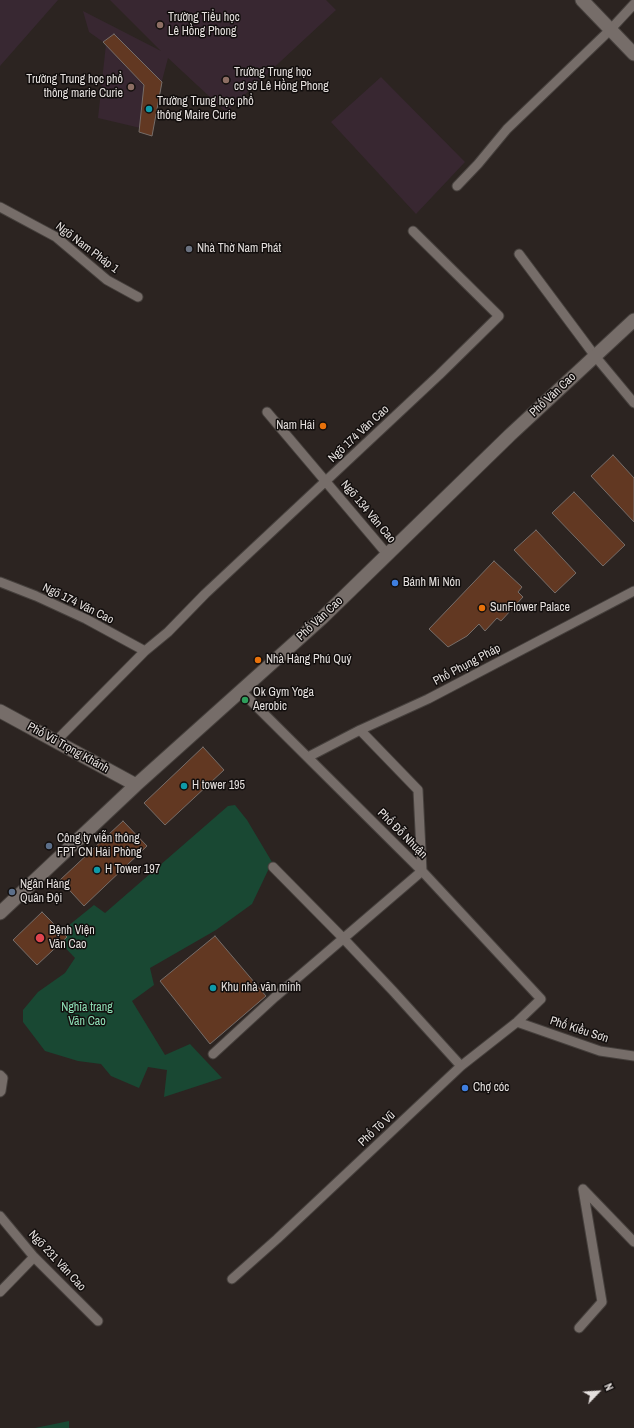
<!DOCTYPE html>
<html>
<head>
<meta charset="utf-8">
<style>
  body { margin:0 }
  #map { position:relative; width:634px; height:1428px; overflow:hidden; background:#2c2421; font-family:"Archivo Narrow",sans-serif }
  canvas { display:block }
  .north { position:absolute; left:578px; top:1372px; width:40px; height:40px; -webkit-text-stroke:3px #120e0d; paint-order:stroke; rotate:65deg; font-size:11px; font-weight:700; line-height:16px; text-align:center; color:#e5e0de }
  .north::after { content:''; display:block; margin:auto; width:14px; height:18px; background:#e5e0de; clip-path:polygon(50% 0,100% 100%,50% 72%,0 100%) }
</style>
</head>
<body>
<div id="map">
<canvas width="634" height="1428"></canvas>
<div class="north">N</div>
</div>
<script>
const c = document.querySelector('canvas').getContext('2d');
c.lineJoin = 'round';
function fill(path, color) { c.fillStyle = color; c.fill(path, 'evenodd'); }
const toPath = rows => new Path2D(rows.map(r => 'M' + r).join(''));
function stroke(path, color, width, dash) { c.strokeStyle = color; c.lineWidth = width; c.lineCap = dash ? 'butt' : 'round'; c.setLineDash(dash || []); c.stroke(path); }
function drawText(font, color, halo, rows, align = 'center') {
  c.font = font + ' "Archivo Narrow",sans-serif'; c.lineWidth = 3; c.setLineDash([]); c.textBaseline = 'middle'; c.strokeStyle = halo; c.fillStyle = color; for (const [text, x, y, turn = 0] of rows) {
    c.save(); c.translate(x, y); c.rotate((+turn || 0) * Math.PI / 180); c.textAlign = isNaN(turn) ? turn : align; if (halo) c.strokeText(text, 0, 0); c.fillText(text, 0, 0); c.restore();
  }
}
fill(toPath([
  [0,0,58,0,0,66]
]), '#382832');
fill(toPath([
  [110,0,326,0,336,10,226,112,168,58,149,130,98,118,106,44,89,32,83,11,161,51],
  [381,77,465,162,416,214,331,122]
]), '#382731');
fill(toPath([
  [235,805,247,820,272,862,252,904,216,930,150,968,154,985,132,1001,165,1055,190,1044,222,1078,164,1097,167,1070,148,1067,139,1088,111,1076,101,1064,78,1061,45,1051,23,1022,23,1010,38,992,65,973,75,958,56,938,68,926,94,905,105,913,228,806],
  [69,1421,69,1428,35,1428]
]), '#194833');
const building = toPath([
  [114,34,162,82,152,136,139,132,144,85,103,42,114,34],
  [613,455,634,478,634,522,591,476,613,455],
  [574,492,625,545,603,566,552,513,574,492],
  [536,530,576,573,555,593,514,550,536,530],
  [494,561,522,587,518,592,523,597,501,621,497,618,485,631,479,624,467,636,448,647,429,629,494,561],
  [203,747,224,770,165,825,144,803,203,747],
  [123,821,147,846,84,906,60,880,123,821],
  [42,912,67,937,37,965,13,940,42,912],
  [215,936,266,996,210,1044,160,981,215,936]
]);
fill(building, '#623822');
stroke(building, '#766d69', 1);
const street = toPath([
  [457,186,478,164,507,129,610,30,634,4],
  [0,207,56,237,107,280,138,297],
  [519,254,595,356,634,403],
  [267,412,387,554],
  [0,582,36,596,86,619,145,651],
  [56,741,145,651,168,632,205,594,439,375,499,316,413,231],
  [308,757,360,730,428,699,634,591],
  [273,867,343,938,393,991,461,1066],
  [517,1022,600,1051,634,1056],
  [213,1054,275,997,422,871,418,790,360,730],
  [0,1075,3,1078,1,1091,0,1092],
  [583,1189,634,1242],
  [0,1216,34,1257,98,1321],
  [232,1279,277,1239,461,1066,517,1022,541,999,422,871,241,691],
  [0,1292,34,1257],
  [579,1328,602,1302,583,1189]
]);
const secondary = toPath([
  [582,0,634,54],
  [0,711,136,785],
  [0,913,136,785,321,619,510,435,634,320]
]);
stroke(street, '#46403d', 11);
stroke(secondary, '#46403d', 15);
stroke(street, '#766d69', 9);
stroke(secondary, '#766d69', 13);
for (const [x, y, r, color] of [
  [160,25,4,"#8d6e63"],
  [226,80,4,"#8d6e63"],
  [131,87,4,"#8d6e63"],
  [149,109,4,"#0f9aa8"],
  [189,249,4,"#6b7280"],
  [323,426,4,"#e8710a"],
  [395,583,4,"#3f7fe0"],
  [482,608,4,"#e8710a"],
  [258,660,4,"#e8710a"],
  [245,700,4,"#2e9e5b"],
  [184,786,4,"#0f9aa8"],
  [49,846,4,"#5c6f8a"],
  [97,870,4,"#0f9aa8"],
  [12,892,4,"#5c6f8a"],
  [40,938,5,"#e0444e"],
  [213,988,4,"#0f9aa8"],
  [465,1088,4,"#3f7fe0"]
]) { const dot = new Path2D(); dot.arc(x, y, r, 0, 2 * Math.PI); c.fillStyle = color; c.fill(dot); stroke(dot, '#120e0d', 1.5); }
drawText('12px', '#e5e0de', '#120e0d', [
  ["Trường Tiểu học",168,18],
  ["Lê Hồng Phong",168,32],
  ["Trường Trung học",234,73],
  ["cơ sở Lê Hồng Phong",234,87],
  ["Trường Trung học phổ",123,80,"right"],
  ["thông marie Curie",123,94,"right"],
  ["Trường Trung học phổ",157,102],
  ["thông Maire Curie",157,116],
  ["Nhà Thờ Nam Phát",197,249],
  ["Nam Hải",315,426,"right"],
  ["Bánh Mì Nón",403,583],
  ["SunFlower Palace",490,608],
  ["Nhà Hàng Phú Quý",266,660],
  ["Ok Gym Yoga",253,693],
  ["Aerobic",253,707],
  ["H tower 195",192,786],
  ["Công ty viễn thông",57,839],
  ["FPT CN Hải Phòng",57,853],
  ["H Tower 197",105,870],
  ["Ngân Hàng",20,885],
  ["Quân Đội",20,899],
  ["Bệnh Viện",49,931],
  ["Văn Cao",49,945],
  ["Khu nhà văn minh",221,988],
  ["Chợ cóc",473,1088]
], 'left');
drawText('12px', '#e5e0de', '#120e0d', [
  ["Ngõ Nam Pháp 1",87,248,37],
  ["Phố Văn Cao",553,395,-43],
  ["Ngõ 174 Văn Cao",359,434,-43],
  ["Ngõ 134 Văn Cao",368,512,50],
  ["Ngõ 174 Văn Cao",78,604,26],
  ["Phố Văn Cao",320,619,-43],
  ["Phố Phụng Pháp",467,665,-28],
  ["Phố Vũ Trọng Khánh",68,748,29],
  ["Phố Đỗ Nhuận",402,834,45],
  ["Phố Kiều Sơn",579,1030,18],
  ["Phố Tô Vũ",377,1129,-43],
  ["Ngõ 231 Văn Cao",57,1261,47]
]);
drawText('12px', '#8fe0b7', '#120e0d', [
  ["Nghĩa trang",87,1008],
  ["Văn Cao",87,1022]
]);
</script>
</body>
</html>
